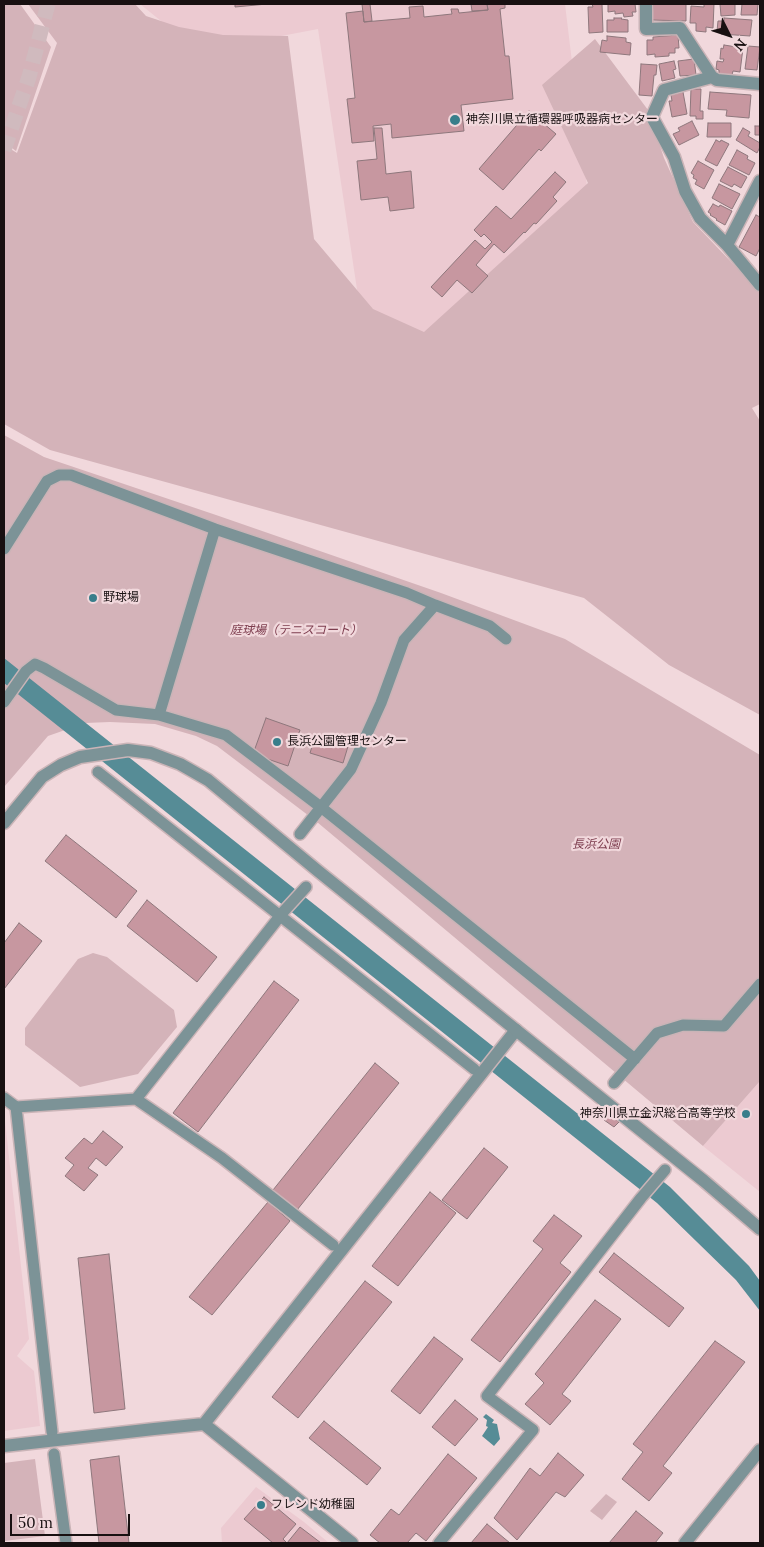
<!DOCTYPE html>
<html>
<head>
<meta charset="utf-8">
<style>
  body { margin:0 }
  #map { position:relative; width:764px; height:1547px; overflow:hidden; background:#f1d8dc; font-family:Lora,serif }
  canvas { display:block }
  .frame { position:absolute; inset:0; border:5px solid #181011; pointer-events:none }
  .north { position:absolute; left:704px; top:10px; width:50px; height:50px; -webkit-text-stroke:4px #f1d8dc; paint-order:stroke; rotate:131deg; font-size:14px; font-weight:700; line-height:20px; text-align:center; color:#181011 }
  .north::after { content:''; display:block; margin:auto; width:18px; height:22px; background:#181011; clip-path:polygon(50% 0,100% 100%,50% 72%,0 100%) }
  .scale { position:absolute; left:10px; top:1514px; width:120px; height:22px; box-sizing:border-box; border:2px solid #181011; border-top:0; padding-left:6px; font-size:15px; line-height:18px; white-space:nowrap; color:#181011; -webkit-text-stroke:4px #f1d8dc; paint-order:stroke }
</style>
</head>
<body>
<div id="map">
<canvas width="764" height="1547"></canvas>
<div class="frame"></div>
<div class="north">N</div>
<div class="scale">50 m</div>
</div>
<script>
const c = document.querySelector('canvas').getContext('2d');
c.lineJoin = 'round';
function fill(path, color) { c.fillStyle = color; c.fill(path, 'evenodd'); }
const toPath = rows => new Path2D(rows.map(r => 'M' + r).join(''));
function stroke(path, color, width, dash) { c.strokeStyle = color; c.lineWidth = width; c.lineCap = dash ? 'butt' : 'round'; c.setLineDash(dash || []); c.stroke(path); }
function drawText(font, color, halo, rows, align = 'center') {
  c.font = font + ' Lora,"Noto Sans JP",serif'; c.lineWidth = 4.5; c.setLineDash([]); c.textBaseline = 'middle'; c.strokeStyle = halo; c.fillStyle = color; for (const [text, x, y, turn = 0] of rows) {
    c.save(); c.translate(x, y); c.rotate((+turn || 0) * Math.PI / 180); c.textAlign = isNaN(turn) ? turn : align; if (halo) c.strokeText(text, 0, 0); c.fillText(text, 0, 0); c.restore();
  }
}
fill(toPath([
  [140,4,565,4,588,195,436,344,368,363,318,29,234,45,166,25],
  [760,1081,760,1192,703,1146],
  [4,1112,29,1339,17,1356,34,1371,40,1426,4,1431],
  [256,1487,304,1522,329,1543,222,1543,221,1528]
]), '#eccad1');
fill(toPath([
  [4,4,20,4,51,47,16,151,4,142],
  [28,4,135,4,146,16,179,27,223,35,288,36,314,239,373,309,424,332,588,183,542,85,595,39,648,110,664,158,693,222,760,292,760,404,752,408,760,421,760,715,669,665,584,598,50,450,4,424,4,145,17,153,57,43],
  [4,435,44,457,216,515,441,593,565,639,760,755,760,1081,703,1146,317,822,217,746,196,736,155,724,110,722,85,723,48,736,4,787],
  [93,953,107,957,174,1010,177,1027,138,1074,80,1087,25,1045,25,1028,78,959],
  [35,1459,45,1536,4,1541,4,1463],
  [606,1494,617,1502,602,1520,590,1511]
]), '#d4b3b9');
fill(toPath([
  [4,658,670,1187,749,1266,760,1281,760,1311,736,1280,657,1203,4,683],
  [486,1414,494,1420,492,1423,497,1424,500,1439,494,1446,482,1436,488,1427,486,1426,487,1420,483,1417]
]), '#568c96');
const building = toPath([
  [235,4,267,4,235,7,235,4],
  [362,4,370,4,372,21,364,22,362,4],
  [471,4,487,4,488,10,472,11,471,4],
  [487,4,505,4,505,8,500,9,505,56,509,56,513,99,461,105,464,131,392,138,391,124,373,126,374,141,352,143,347,99,355,98,346,13,363,11,364,22,410,18,409,7,423,6,424,17,452,14,451,9,458,9,459,13,488,10,487,4],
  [592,4,602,4,603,32,589,33,588,7,593,7,592,4],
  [608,4,635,4,636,12,632,12,633,16,624,17,623,13,615,14,615,11,608,12,608,4],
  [653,4,686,4,686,21,652,20,653,4],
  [704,4,714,4,713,28,706,27,706,32,696,31,696,23,690,23,691,6,704,7,704,4],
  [720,4,735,4,735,15,721,16,720,4],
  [742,4,758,4,757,15,741,15,742,4],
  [614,18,622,18,621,19,628,20,628,32,607,32,607,20,614,20,614,18],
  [724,18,752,20,750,36,721,34,721,31,717,31,718,21,724,21,724,18],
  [678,35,679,48,675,48,675,53,669,53,669,56,655,57,655,54,647,55,647,40,653,40,653,37,678,35],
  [607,36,626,38,626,42,631,43,630,55,600,52,602,40,607,41,607,36],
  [724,45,743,48,740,72,733,71,732,75,719,74,719,70,716,69,717,61,723,62,724,59,720,59,721,48,723,49,724,45],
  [748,46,760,47,757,70,745,69,748,46],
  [694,59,696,75,680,76,678,61,694,59],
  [674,61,676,69,673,70,675,78,662,81,659,64,674,61],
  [641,64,657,65,656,75,654,75,652,96,639,95,641,64],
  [691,89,701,89,700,111,703,111,703,119,696,119,696,116,690,116,691,89],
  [683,92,687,114,672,117,669,101,672,101,671,95,683,92],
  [710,92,751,95,749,118,726,116,727,110,708,109,710,92],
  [529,111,556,134,541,151,539,149,503,190,479,169,529,111],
  [692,121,699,135,679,145,673,134,680,131,678,128,692,121],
  [708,123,731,123,731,137,707,137,708,123],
  [755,126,760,126,760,135,755,135,755,126],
  [374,128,382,128,386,174,411,171,414,208,390,211,388,197,361,200,357,161,377,159,374,128],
  [743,128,750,132,748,136,760,143,760,147,757,153,736,140,743,128],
  [716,140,720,142,721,140,729,144,717,166,705,160,716,140],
  [737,150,748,156,747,159,755,163,749,175,729,165,737,150],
  [698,161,714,170,704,189,695,184,697,180,693,178,694,175,691,173,698,161],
  [728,167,747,177,741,188,734,184,732,187,720,181,728,167],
  [555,172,566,182,553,197,557,201,536,224,534,223,525,233,524,232,504,253,494,244,476,265,488,276,472,293,457,280,442,297,431,287,475,240,485,249,492,242,484,234,481,237,474,230,496,206,511,219,555,172],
  [719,184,740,194,732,209,712,198,719,184],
  [713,204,719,207,720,205,732,211,725,225,716,220,717,219,710,215,711,214,708,212,713,204],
  [756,215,760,217,760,248,756,256,739,247,756,215],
  [266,718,300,730,288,766,253,754,266,718],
  [316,734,349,743,343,763,310,753,316,734],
  [66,835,137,891,116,918,45,861,66,835],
  [147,900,217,957,197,982,127,926,147,900],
  [19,923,42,941,4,989,4,943,19,923],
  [274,981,299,1000,198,1132,173,1113,274,981],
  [375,1063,399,1083,297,1210,273,1190,375,1063],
  [609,1114,619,1122,614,1127,604,1120,609,1114],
  [103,1131,123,1147,106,1166,96,1158,88,1168,98,1175,84,1191,65,1176,74,1165,65,1158,84,1138,92,1144,103,1131],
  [484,1148,508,1167,467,1219,442,1200,484,1148],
  [430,1192,456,1213,398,1286,372,1266,430,1192],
  [268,1202,290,1221,212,1315,189,1297,268,1202],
  [554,1215,582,1236,560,1263,571,1272,500,1362,471,1340,543,1249,533,1241,554,1215],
  [614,1253,684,1308,669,1327,599,1272,614,1253],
  [109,1254,125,1409,94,1413,78,1258,109,1254],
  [365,1281,392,1302,298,1418,272,1397,365,1281],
  [595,1300,621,1319,562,1394,571,1401,550,1425,525,1404,544,1383,535,1374,595,1300],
  [434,1337,463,1359,420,1414,391,1391,434,1337],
  [715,1341,745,1362,663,1466,672,1473,649,1501,622,1479,643,1452,633,1444,715,1341],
  [455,1400,478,1419,455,1446,432,1427,455,1400],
  [324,1421,381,1468,367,1485,309,1438,324,1421],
  [558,1453,584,1475,565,1497,556,1492,517,1540,494,1518,530,1468,540,1476,558,1453],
  [448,1454,477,1478,426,1541,416,1533,407,1543,380,1543,370,1535,391,1509,399,1515,448,1454],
  [119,1456,129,1543,99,1543,90,1460,119,1456],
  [264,1497,296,1524,283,1539,287,1543,300,1527,321,1543,273,1543,244,1519,264,1497],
  [636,1511,663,1533,655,1543,609,1543,636,1511],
  [487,1524,510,1543,471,1543,487,1524]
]);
fill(building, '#c797a0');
stroke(building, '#8e777c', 1);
stroke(toPath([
  [4,150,29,77,48,4]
]), '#d0babe', 15, [15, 8]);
const pedestrian = toPath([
  [4,549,47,481,59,475,71,475,215,529,407,593,435,605],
  [4,702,26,671,35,664,44,668,116,710,159,715,226,735,322,808,635,1059],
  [159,715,215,529],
  [98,772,474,1069],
  [300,834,351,769,381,703,404,640,435,605,490,626,506,639],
  [306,887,284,911,136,1099,222,1158,333,1245],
  [614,1083,657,1033,683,1025,724,1026,760,984],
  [4,1098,16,1107,136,1099],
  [16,1107,52,1432],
  [54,1454,66,1543],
  [439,1543,533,1430,487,1396,641,1198,665,1170]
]);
const minor = toPath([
  [646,4,646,29,680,28,712,77],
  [760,84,717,80,712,77,664,90,652,117,674,157,685,191,700,218,727,245,760,285],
  [727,245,760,181],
  [204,1424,516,1030],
  [4,1446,154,1429,204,1424,352,1543],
  [685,1543,760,1450]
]);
const tertiary = toPath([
  [4,823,42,777,61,765,80,757,128,750,151,753,180,764,208,780,318,871,704,1181,760,1229]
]);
stroke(pedestrian, '#cab4b7', 14);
stroke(minor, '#cab4b7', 15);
stroke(tertiary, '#cab4b7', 15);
stroke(pedestrian, '#7c9397', 11);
stroke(minor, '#7c9397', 12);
stroke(tertiary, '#7c9397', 12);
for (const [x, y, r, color] of [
  [455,120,6,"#387e8b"],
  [93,598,5,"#387e8b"],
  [277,742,5,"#387e8b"],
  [746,1114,5,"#387e8b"],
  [261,1505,5,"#387e8b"]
]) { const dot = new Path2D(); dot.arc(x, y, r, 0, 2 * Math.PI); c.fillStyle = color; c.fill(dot); stroke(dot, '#f1d8dc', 2); }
drawText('12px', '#181011', '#f1d8dc', [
  ["神奈川県立循環器呼吸器病センター",466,120],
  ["野球場",103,598],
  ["長浜公園管理センター",287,742],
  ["神奈川県立金沢総合高等学校",736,1114,"right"],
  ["フレンド幼稚園",271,1505]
], 'left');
drawText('italic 12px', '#7d3d4e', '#f1d8dc', [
  ["庭球場（テニスコート）",296,631],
  ["長浜公園",596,845]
]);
</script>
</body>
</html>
